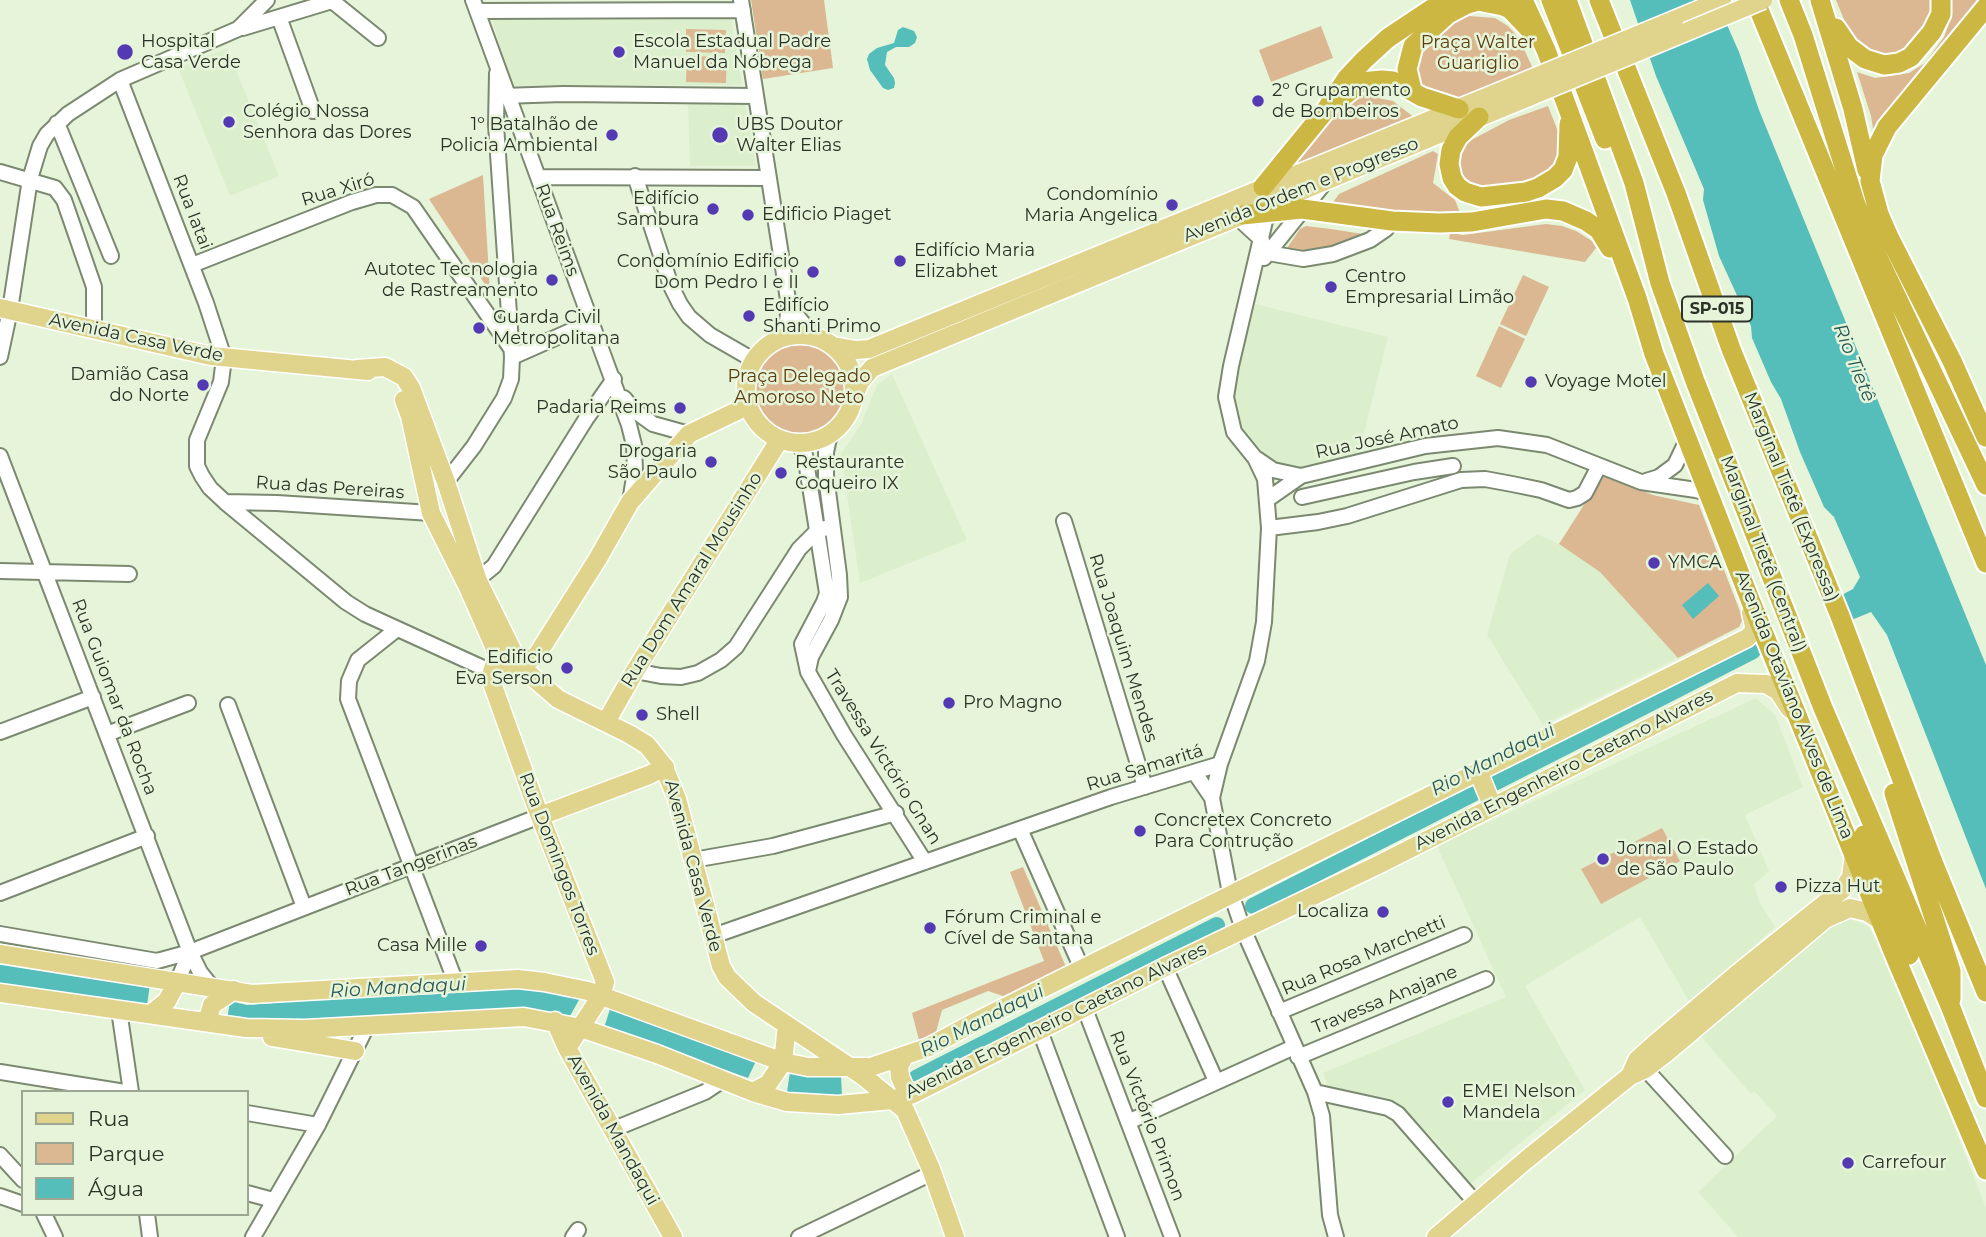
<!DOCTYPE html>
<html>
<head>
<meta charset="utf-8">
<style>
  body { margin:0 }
  #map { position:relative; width:1986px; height:1237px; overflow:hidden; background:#e6f5da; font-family:Montserrat,sans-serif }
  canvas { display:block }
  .legend { position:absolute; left:21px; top:1090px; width:228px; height:126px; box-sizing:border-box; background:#e6f5da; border:2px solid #9ca793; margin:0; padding:9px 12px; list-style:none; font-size:21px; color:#2c3228 }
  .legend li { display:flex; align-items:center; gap:14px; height:35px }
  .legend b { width:35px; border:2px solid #9ca793 }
</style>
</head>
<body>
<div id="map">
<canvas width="1986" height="1237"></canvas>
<ul class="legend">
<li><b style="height:9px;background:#e0d48d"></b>Rua</li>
<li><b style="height:19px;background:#dbb892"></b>Parque</li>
<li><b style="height:19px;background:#55bdba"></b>Água</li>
</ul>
</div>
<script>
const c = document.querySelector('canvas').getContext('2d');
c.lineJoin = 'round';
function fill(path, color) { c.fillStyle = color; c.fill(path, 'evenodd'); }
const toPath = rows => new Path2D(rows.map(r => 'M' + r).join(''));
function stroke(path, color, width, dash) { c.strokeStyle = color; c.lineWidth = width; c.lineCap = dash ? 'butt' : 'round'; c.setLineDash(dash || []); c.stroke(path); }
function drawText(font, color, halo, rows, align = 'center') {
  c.font = font + ' Montserrat,sans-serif'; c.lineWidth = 5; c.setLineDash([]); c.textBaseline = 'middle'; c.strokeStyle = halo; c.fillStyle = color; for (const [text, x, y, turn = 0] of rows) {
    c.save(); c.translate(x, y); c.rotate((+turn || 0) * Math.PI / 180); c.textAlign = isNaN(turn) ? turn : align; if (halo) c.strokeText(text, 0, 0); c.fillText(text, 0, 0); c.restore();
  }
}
fill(toPath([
  [731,19,742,85,512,86,492,20],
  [227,48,279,176,230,196,178,68],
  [688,104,745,104,756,166,690,166],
  [1255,304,1388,337,1358,457,1315,469,1293,470,1278,466,1252,448,1238,429,1234,409,1233,390],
  [892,374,967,540,860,583,841,454,860,426,877,385],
  [1537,534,1559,544,1600,572,1678,658,1543,725,1487,635,1510,554],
  [1756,698,1775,715,1803,787,1745,815,1769,871,1754,885,1760,903,1775,927,1690,1003,1640,917,1525,986,1585,1090,1470,1184,1445,1151,1401,1106,1387,1098,1328,1087,1323,1073,1506,997,1437,846],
  [1851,919,1868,926,1880,946,1906,1002,1986,1208,1986,1237,1738,1237,1698,1192,1777,1116,1754,1091,1751,1094,1698,1033,1819,931,1841,920]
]), '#dcefcc');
fill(toPath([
  [751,0,824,0,833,68,763,79],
  [1836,0,1931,0,1933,6,1930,21,1904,53,1876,58,1853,42],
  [1948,0,1980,0,1874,135,1871,116,1857,72,1875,78,1909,73,1925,63,1944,37,1949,23],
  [1469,16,1495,18,1508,26,1519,38,1534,71,1469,97,1450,102,1424,96,1411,61,1417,50,1461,18],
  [1321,26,1333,58,1271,82,1259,50],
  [686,29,726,30,725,53,686,52],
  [687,56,727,57,726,83,686,82],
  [1363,95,1393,101,1415,118,1291,170,1341,106],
  [1548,106,1561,139,1559,157,1554,169,1543,179,1484,195,1459,185,1455,155,1462,145,1509,120],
  [1433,151,1438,154,1433,183,1455,200,1461,215,1392,213,1331,205,1339,194],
  [483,175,490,292,429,199],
  [1546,224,1562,226,1576,231,1592,241,1596,248,1585,262,1449,239,1450,233,1463,235],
  [1306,226,1331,229,1363,234,1315,252,1292,251,1287,248,1300,229],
  [1523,275,1549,287,1526,336,1500,324],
  [1499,326,1525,339,1501,388,1476,376],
  '753 388a46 46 0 1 1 92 0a46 46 0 1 1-92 0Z',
  [1603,475,1653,495,1699,505,1741,614,1742,621,1739,627,1678,658,1600,572,1559,544],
  [1662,828,1680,861,1601,904,1581,869],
  [1023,867,1066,967,1006,997,988,991,942,1010,936,1032,919,1040,912,1013,1044,961,1010,872]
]), '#dbb892');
fill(toPath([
  [1630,0,1716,0,1739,52,1759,110,1986,665,1986,889,1887,635,1871,612,1849,621,1838,597,1853,589,1860,577,1834,517,1824,507,1800,452,1781,399,1771,382,1752,338,1751,326,1719,256,1703,200,1704,189,1656,76],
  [903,27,914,31,917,37,915,43,909,47,896,47,887,52,885,65,894,78,895,83,894,88,888,90,883,88,870,70,867,59,869,54,877,48,894,43,898,30],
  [1708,583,1719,596,1693,619,1682,605],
  [0,962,150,984,147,1005,0,986],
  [495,986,534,988,580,998,570,1016,527,1008,501,1009,301,1023,227,1020,230,1001,247,1005],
  [611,1006,756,1061,748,1078,604,1028],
  [790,1072,827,1076,841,1075,842,1097,787,1092]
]), '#55bdba');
stroke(toPath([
  [1253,906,1753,651],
  [916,1078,1217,925]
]), '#55bdba', 16);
const minor = toPath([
  [331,0,378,38],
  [473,0,629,425,634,445,635,471,630,502],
  [741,0,789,306,785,337],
  [477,11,743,10],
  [279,17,313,111],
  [243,28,332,1],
  [120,80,206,303,224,358,221,382,197,440,197,466,202,476,210,488,225,502,346,602,365,614,492,672],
  [502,96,563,94,756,96],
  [57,123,111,256],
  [0,172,55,188,64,200,94,287,94,330],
  [635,176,671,286,680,304,689,317,710,335,755,361],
  [538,177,769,178],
  [1237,217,1262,240],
  [1268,253,1303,259,1333,254,1370,240,1386,229,1392,221],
  [1264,258,1326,181],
  [192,265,352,202,376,195,392,195,413,207,510,347],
  [789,306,814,337],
  [0,357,10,310,30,179,40,146,47,134,68,114,120,80,238,29,267,0],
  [512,357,591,322],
  [624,398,635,411,653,424,689,434],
  [798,443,805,455,827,593,824,602,802,644,808,672,844,735,925,862],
  [0,456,190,952,177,982],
  [1257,459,1273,470,1301,476],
  [1646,481,1659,477,1675,465,1687,440],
  [446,482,474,446,504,398,511,379,512,357,496,125,497,73],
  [1302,497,1414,472,1453,466],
  [1268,499,1301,476,1425,446,1498,438,1547,445,1641,482,1696,490,1709,494],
  [225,502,277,503,431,513],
  [1064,521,1145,787],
  [1269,528,1318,522,1347,516,1461,480,1485,479,1512,484,1541,490,1569,500,1577,498,1585,493,1599,466],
  [0,571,129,574],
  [472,584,494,566,586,419,614,379],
  [397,629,358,660,349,681,348,699,456,983],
  [635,671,661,676,681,677,698,673,721,660,736,647,799,549,817,531,832,526],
  [808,671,811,657,831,620,840,597,839,575,826,476,826,452,830,434],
  [228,705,304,907],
  [0,732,93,697],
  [107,734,188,703],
  [1195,773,1212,798,1229,888,1243,929,1315,1092,1322,1116,1330,1215,1336,1237],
  [1212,798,1220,764,1257,661,1264,622,1269,528,1265,479,1255,458,1234,432,1226,397,1231,366,1269,204],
  [1020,829,1082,969],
  [693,860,773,846,896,813],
  [0,893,147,836],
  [0,934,157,961,190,952,540,816],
  [713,936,1111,797,1220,764],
  [190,952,200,972,212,987],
  [1165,967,1216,1081],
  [1085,1009,1172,1237],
  [119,1010,131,1092],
  [1279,1012,1464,935],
  [1040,1031,1117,1237],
  [1298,1057,1486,979],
  [1640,1063,1725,1156],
  [0,1072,125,1092],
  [1315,1092,1388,1108,1398,1114,1476,1203],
  [247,1113,318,1125],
  [1128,1122,1294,1047],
  [614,1129,705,1092,723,1080],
  [0,1155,23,1180],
  [247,1193,273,1200],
  [0,1196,23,1204],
  [44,1214,55,1237],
  [147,1214,150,1237],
  [253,1237,318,1125,367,1026],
  [573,1237,578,1230],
  [799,1237,932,1173]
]);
const major = toPath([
  [1674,20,1722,0],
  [0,308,211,356,368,371],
  '746 389a54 54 0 1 1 108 0a54 54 0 1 1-108 0Z',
  [833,346,856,350,869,349,1523,82],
  [357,369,385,367,404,377,411,388,446,482,478,581,520,666,558,699,629,734,647,745,663,765,677,799,721,966,727,977,754,1003,863,1076,905,1110,931,1169,955,1237],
  [854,396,860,382,872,368,1529,97],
  [404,400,410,416,431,513,468,587,494,646,497,657,492,672,492,683,536,806,605,982,601,996,567,1048],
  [492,672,520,666,537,655,597,560,630,502,689,434,737,411,749,403],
  [606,722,635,671,780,439],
  [1478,771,1492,805],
  [540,816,649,775,665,767],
  [0,954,252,994,518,979,544,982,588,991,783,1062,808,1067,871,1067,929,1047,979,1020,1747,638,1755,630,1751,613],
  [0,993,246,1028,305,1029,524,1017,581,1028,657,1054,753,1092,787,1102,838,1105,892,1100,913,1094,1165,967,1382,863,1737,683,1766,684,1778,691,1790,709],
  [151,1014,167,1001,177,982],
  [555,1021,567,1048,673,1237],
  [213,1023,209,1015,212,1005,234,990],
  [272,1037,355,1051],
  [903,1058,899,1067,900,1077,905,1088,913,1094],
  [1630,1076,1637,1060,1657,1042,1737,974,1843,889,1851,877,1854,854],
  [753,1092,768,1084,783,1062,787,1025],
  [1436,1237,1526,1160,1630,1076,1645,1069,1666,1053,1825,919,1850,908,1867,912,1880,920]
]);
const highway = toPath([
  [1523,0,1546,50,1568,109,1637,298,1654,354,1751,602,1897,961,1986,1170],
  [1551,0,1605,139],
  [1567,0,1634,183,1660,283,1695,381,1823,708,1951,1008,1986,1098],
  [1599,0,1676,193,1731,349,1840,616,1933,862,1986,992],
  [1755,0,1986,563],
  [1789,0,1803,35,1855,202,1874,249,1986,485],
  [1820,0,1853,109,1867,170],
  [1986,7,1887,127,1873,155,1870,181,1879,214,1889,237,1952,361,1986,437],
  [1836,28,1849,47,1865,59,1884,65,1899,63,1911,57,1932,32,1941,14,1941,0],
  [1412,90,1407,69,1413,46,1448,14,1465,5,1478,1,1503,6,1510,9,1530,30],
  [1340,99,1361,82,1382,80,1393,81,1422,97,1459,109],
  [1479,117,1458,137,1451,150,1449,164,1452,178,1457,186,1465,192,1481,197,1526,192,1538,188,1555,178,1563,170,1568,157,1569,124],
  [1263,187,1325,111,1347,78,1364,60,1388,38,1445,0],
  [1242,215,1302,209,1392,221,1439,223,1472,222,1546,209,1563,211,1586,221,1599,230,1610,248],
  [1894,793,1951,971,1951,999],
  [1864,835,1909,955]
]);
stroke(minor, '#7b8970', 18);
stroke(major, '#fff', 21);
stroke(highway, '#fff', 23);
stroke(minor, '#fff', 14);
stroke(major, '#e0d48d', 18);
stroke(highway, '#cbb741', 19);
const majorBridge = toPath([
  [1523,82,1674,20],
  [1529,97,1763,0]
]);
stroke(majorBridge, '#fff', 21, []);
stroke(majorBridge, '#e0d48d', 18);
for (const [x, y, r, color] of [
  [125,52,9,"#543ab2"],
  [619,52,7,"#543ab2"],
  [1258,101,7,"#543ab2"],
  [229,122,7,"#543ab2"],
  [612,135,7,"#543ab2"],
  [720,135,9,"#543ab2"],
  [1172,205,7,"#543ab2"],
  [713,209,7,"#543ab2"],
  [748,215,7,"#543ab2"],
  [900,261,7,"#543ab2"],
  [813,272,7,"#543ab2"],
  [552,280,7,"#543ab2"],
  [1331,287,7,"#543ab2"],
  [749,316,7,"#543ab2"],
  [479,328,7,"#543ab2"],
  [1531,382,7,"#543ab2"],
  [203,385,7,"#543ab2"],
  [680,408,7,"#543ab2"],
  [711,462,7,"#543ab2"],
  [781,473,7,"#543ab2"],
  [1654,563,7,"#543ab2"],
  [567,668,7,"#543ab2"],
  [949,703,7,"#543ab2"],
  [642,715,7,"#543ab2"],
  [1140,831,7,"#543ab2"],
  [1603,859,7,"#543ab2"],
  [1781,887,7,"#543ab2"],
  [1383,912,7,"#543ab2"],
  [930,928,7,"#543ab2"],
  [481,946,7,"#543ab2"],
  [1448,1102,7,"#543ab2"],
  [1848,1163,7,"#543ab2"]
]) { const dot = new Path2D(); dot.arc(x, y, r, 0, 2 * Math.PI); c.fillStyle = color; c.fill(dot); stroke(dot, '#e6f5da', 2.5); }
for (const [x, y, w] of [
  [1717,309,70]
]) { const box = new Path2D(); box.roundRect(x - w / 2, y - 12.5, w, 25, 5); c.fillStyle = '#e6f5da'; c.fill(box); stroke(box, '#2c3228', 2); }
drawText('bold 16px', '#2c3228', null, [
  ["SP-015",1717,309]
]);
drawText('18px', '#2c3228', '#e6f5da', [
  ["Hospital",141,42],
  ["Casa Verde",141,63],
  ["Escola Estadual Padre",633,42],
  ["Manuel da Nóbrega",633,63],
  ["2º Grupamento",1272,91],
  ["de Bombeiros",1272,112],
  ["Colégio Nossa",243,112],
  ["Senhora das Dores",243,133],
  ["1º Batalhão de",598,125,"right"],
  ["Policia Ambiental",598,146,"right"],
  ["UBS Doutor",736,125],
  ["Walter Elias",736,146],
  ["Condomínio",1158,195,"right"],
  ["Maria Angelica",1158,216,"right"],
  ["Edifício",699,199,"right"],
  ["Sambura",699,220,"right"],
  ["Edificio Piaget",762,215],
  ["Edifício Maria",914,251],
  ["Elizabhet",914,272],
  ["Condomínio Edificio",799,262,"right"],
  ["Dom Pedro I e II",799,283,"right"],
  ["Autotec Tecnologia",538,270,"right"],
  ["de Rastreamento",538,291,"right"],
  ["Centro",1345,277],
  ["Empresarial Limão",1345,298],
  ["Edifício",763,306],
  ["Shanti Primo",763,327],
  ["Guarda Civil",493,318],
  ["Metropolitana",493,339],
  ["Damião Casa",189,375,"right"],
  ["do Norte",189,396,"right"],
  ["Voyage Motel",1545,382],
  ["Padaria Reims",666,408,"right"],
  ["Drogaria",697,452,"right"],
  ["São Paulo",697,473,"right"],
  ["Restaurante",795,463],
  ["Coqueiro IX",795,484],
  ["YMCA",1668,563],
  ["Edificio",553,658,"right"],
  ["Eva Serson",553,679,"right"],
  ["Pro Magno",963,703],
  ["Shell",656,715],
  ["Concretex Concreto",1154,821],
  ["Para Contrução",1154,842],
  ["Jornal O Estado",1617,849],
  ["de São Paulo",1617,870],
  ["Pizza Hut",1795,887],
  ["Localiza",1369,912,"right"],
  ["Fórum Criminal e",944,918],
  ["Cível de Santana",944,939],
  ["Casa Mille",467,946,"right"],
  ["EMEI Nelson",1462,1092],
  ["Mandela",1462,1113],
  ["Carrefour",1862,1163]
], 'left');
drawText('18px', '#5e3b0d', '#e6f5da', [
  ["Praça Walter",1478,43],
  ["Guariglio",1478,64],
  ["Praça Delegado",799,377],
  ["Amoroso Neto",799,398]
]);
drawText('18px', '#2c3228', '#e6f5da', [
  ["Rua Xiró",338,190,-17],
  ["Avenida Ordem e Progresso",1301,190,-22],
  ["Rua Iatai",192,212,69],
  ["Rua Reims",557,230,70],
  ["Avenida Casa Verde",136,338,12],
  ["Rua José Amato",1387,438,-12],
  ["Rua das Pereiras",330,488,4],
  ["Marginal Tietê (Expressa)",1791,497,68],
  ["Marginal Tietê (Central)",1763,554,69],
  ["Rua Dom Amaral Mousinho",692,580,-58],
  ["Rua Joaquim Mendes",1123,648,73],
  ["Rua Guiomar da Rocha",114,697,69],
  ["Avenida Otaviano Alves de Lima",1794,705,68],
  ["Travessa Victório Gnan",883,757,58],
  ["Rua Samaritá",1145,768,-17],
  ["Avenida Engenheiro Caetano Alvares",1564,770,-27],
  ["Rua Domingos Torres",559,864,69],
  ["Rua Tangerinas",411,866,-21],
  ["Avenida Casa Verde",693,866,75],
  ["Rua Rosa Marchetti",1364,956,-23],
  ["Travessa Anajane",1385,1000,-22],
  ["Avenida Engenheiro Caetano Alvares",1056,1021,-26],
  ["Rua Victório Primon",1147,1116,69],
  ["Avenida Mandaqui",613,1130,61]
]);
drawText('italic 19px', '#2a5856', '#e6f5da', [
  ["Rio Tietê",1854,363,68],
  ["Rio Mandaqui",1493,760,-27],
  ["Rio Mandaqui",398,988,-3],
  ["Rio Mandaqui",982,1021,-27]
]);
</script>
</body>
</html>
